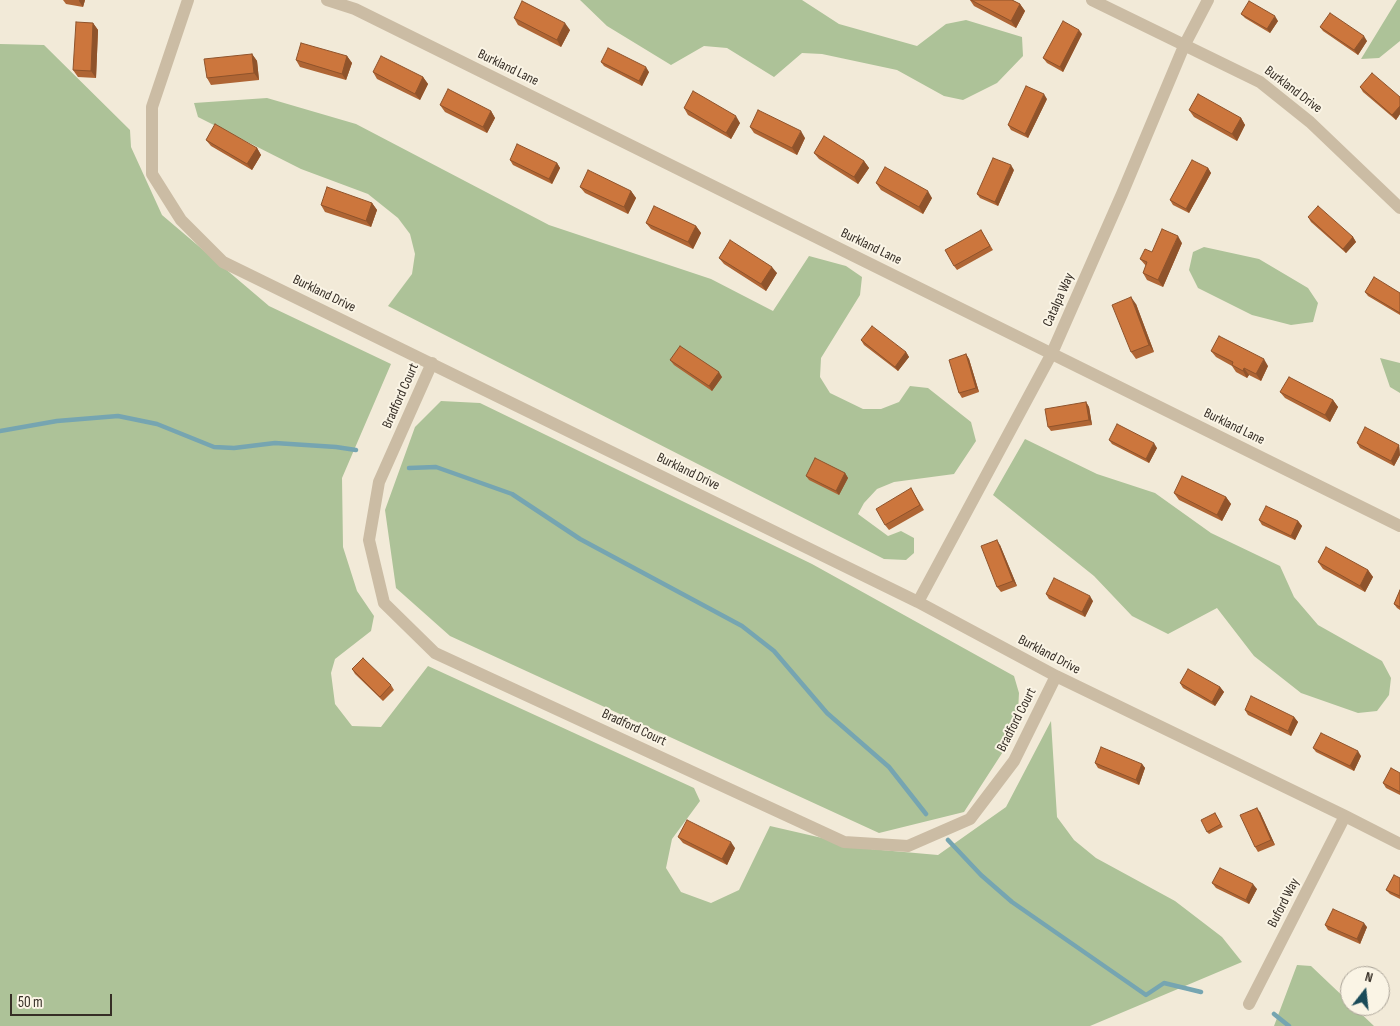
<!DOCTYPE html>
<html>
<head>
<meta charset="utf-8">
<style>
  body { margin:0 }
  #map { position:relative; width:1400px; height:1026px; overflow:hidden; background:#f2ead8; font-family:"Sofia Sans Condensed",sans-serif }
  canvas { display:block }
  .north { position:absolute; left:1340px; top:966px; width:50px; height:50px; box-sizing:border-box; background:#faf4e5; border:1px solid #aca599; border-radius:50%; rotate:16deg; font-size:14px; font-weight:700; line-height:20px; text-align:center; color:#362e26 }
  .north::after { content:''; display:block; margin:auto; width:18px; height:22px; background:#1a4b59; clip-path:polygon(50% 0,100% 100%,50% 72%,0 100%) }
  .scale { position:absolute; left:10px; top:994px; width:102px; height:22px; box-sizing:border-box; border:2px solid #362e26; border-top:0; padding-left:6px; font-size:15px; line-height:18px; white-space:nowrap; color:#362e26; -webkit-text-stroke:4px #faf4e5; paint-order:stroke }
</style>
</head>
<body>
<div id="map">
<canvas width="1400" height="1026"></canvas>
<div class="north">N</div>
<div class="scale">50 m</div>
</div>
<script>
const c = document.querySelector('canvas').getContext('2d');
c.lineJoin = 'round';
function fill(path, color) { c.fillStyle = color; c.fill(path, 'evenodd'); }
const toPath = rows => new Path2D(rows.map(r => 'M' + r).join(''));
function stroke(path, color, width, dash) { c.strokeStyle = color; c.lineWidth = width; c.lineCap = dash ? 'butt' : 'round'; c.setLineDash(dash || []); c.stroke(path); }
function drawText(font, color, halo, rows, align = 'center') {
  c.font = font + ' "Sofia Sans Condensed",sans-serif'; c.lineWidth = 4; c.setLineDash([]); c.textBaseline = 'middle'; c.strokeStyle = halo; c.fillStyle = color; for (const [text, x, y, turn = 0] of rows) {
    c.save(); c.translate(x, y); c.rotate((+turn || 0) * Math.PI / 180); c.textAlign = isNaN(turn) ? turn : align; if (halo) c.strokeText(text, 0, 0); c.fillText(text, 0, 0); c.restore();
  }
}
fill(toPath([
  [580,0,802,0,839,24,917,46,946,24,966,20,1022,37,1023,56,997,83,963,100,944,96,897,70,822,54,802,53,774,77,727,48,704,46,671,65,607,26],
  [1397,0,1400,0,1400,41,1379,58,1361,59],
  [0,44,44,45,130,130,131,147,162,215,269,306,391,364,342,478,343,547,357,591,374,616,371,631,335,659,331,673,335,704,352,726,381,727,428,666,694,788,700,801,672,839,666,868,681,892,711,903,739,890,770,826,870,849,938,855,1006,807,1051,721,1057,817,1074,840,1096,858,1175,901,1222,937,1242,962,1090,1026,0,1026],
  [267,98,356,124,549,225,711,279,773,311,809,256,846,266,862,277,860,295,821,358,820,377,830,393,863,409,881,409,899,402,910,386,928,388,971,422,976,441,954,474,894,482,877,489,864,503,858,514,888,536,901,531,914,538,914,553,906,560,884,559,388,306,412,274,415,254,410,234,398,218,368,194,301,169,198,117,194,103],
  [1204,247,1259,259,1308,288,1318,303,1313,322,1291,325,1252,315,1198,288,1189,270,1193,252],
  [1380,358,1400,363,1400,393,1390,387],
  [441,401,480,403,812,564,1014,676,1019,693,1017,730,964,812,879,833,450,636,396,588,385,510,415,427],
  [1025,439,1097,474,1155,493,1211,533,1280,566,1294,597,1318,625,1382,661,1391,678,1389,695,1377,711,1358,713,1301,693,1254,656,1217,608,1168,634,1132,616,1094,576,993,495],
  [1297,965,1311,966,1350,1003,1350,1006,1353,1006,1374,1026,1274,1026]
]), '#adc298');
stroke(toPath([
  [0,431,57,421,118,416,157,424,214,447,234,448,275,443,336,447,356,450],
  [409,468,436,467,512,494,580,539,742,626,774,651,827,713,889,767,926,814],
  [948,840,981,875,1012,902,1146,995,1164,983,1201,992],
  [1274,1014,1289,1026]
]), '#76a5b1', 4.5);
stroke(toPath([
  [188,0,152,107,152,174,181,220,223,262,918,602,1056,676,1345,816,1400,844],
  [327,0,355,9,1400,526],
  [1092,0,1260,82,1310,122,1400,208],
  [432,363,379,482,369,540,384,603,435,653,844,842,908,846,970,819,1014,761,1056,676],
  [918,602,1052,353,1122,194,1184,46,1208,0],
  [1249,1004,1345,816]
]), '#cbbca4', 12);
fill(toPath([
  [63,0,85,0,83,7,66,4],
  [970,0,1012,0,1020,4,1025,11,1016,28,974,6],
  [1241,14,1278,21,1270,33,1245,18],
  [514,18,570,30,561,47,518,25],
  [93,23,98,30,96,78,78,77,73,70],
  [1320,27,1367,41,1358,55,1323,31],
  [1082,34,1063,72,1047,63,1043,58],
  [252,54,257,61,259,80,211,85,207,78],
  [347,56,352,63,346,80,300,67,296,60],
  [601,62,649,72,642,86,604,66],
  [373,72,423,77,428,84,420,100,377,79],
  [1360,87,1400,97,1400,114,1396,120,1363,92],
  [1047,99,1028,138,1011,130,1008,125],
  [440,105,491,111,495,118,487,133,445,112],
  [684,108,740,123,731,139,688,115],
  [1189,110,1241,118,1245,125,1237,141,1194,117],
  [750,127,805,138,797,155,754,133],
  [206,140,257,148,261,155,252,170,211,146],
  [814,153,864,161,869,168,858,184,819,159],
  [510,160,557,163,560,168,552,184,513,165],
  [1208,168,1211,173,1189,213,1173,205,1170,200],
  [1014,170,998,206,980,198,977,194],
  [876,183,932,198,923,214,881,190],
  [580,187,631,191,636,198,628,214,585,193],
  [372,203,377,210,371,227,325,212,321,205],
  [1308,217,1353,237,1356,242,1346,253,1311,222],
  [646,223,696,226,701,233,693,249,651,229],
  [981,230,993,250,957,270,954,266],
  [1182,243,1163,287,1147,280,1143,273,1146,266,1140,259,1152,252],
  [719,258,777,273,766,291,724,264],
  [1365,292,1400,293,1400,315,1368,296],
  [1136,304,1154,352,1136,359,1131,352],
  [861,340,906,352,909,357,898,371,864,345],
  [1211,351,1268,366,1261,381,1249,375,1247,378,1236,372,1232,366,1216,357],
  [966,354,969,359,979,392,962,398,959,393],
  [670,360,722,377,712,391,674,365],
  [1280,392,1333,400,1338,407,1330,422,1285,398],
  [1086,402,1089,407,1092,425,1051,431,1048,427],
  [1109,440,1157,448,1149,463,1112,444],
  [1357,443,1399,445,1400,455,1394,466,1360,448],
  [845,473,848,478,839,495,809,480,806,476],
  [911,488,924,510,889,530,885,525],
  [1174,493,1226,497,1231,504,1222,521,1179,500],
  [1259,520,1298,521,1302,526,1295,540,1262,525],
  [1000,545,1017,586,1001,592,997,587],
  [1318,562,1368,570,1373,577,1365,592,1323,569],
  [1400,590,1400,610,1397,608,1394,604],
  [1046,594,1093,601,1085,617,1049,599],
  [352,669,391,685,394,690,383,701,355,674],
  [1180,683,1220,687,1224,692,1215,706,1183,688],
  [1245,710,1294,717,1298,722,1291,736,1248,715],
  [1313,748,1361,756,1354,771,1316,752],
  [1095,763,1142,764,1145,768,1139,785,1098,768],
  [1400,773,1400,795,1386,788,1383,783],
  [1260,812,1275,845,1258,852,1255,847],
  [1215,813,1223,827,1209,834,1207,832],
  [678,837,735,848,727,865,683,843],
  [1400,878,1400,899,1390,894,1386,890],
  [1212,883,1257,889,1249,904,1216,888],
  [1325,925,1367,927,1360,944,1328,930]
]), '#af6534');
fill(toPath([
  [79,0,85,0,83,7,79,1],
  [1020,4,1025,11,1016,28,1011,21],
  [1275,16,1278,21,1270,33,1267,29],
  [93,23,98,30,96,78,91,71],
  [565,23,570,30,561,47,557,40],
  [1079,30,1082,34,1063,72,1060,67],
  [1364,36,1367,41,1358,55,1354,50],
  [252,54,257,61,259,80,254,73],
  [347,56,352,63,346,80,342,74],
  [646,67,649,72,642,86,639,81],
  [423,77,428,84,420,100,415,94],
  [1044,94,1047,99,1028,138,1025,134],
  [1400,106,1400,114,1396,120,1392,115],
  [491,111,495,118,487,133,483,127],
  [736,116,740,123,731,139,726,133],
  [1241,118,1245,125,1237,141,1232,134],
  [801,131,805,138,797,155,792,148],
  [257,148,261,155,252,170,247,164],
  [864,161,869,168,858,184,854,177],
  [557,163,560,168,552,184,549,179],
  [1011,165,1014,170,998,206,995,202],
  [1208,168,1211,173,1189,213,1186,209],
  [631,191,636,198,628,214,624,207],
  [928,191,932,198,923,214,919,207],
  [372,203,377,210,371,227,366,221],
  [696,226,701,233,693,249,688,242],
  [1178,236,1182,243,1163,287,1158,280],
  [1353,237,1356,242,1346,253,1343,249],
  [772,267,777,273,766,291,761,284],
  [1131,297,1136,304,1154,352,1149,345],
  [906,352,909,357,898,371,895,367],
  [966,354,969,359,979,392,976,388],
  [1264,359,1268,366,1261,381,1256,374],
  [1244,368,1249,375,1247,378,1243,371],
  [719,372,722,377,712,391,709,386],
  [1333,400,1338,407,1330,422,1325,415],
  [1086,402,1089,407,1092,425,1089,420],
  [1154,443,1157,448,1149,463,1146,459],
  [1399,445,1400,455,1394,466,1391,461],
  [845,473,848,478,839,495,836,491],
  [1226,497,1231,504,1222,521,1217,515],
  [1298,521,1302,526,1295,540,1291,536],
  [997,540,1000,545,1017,586,1013,581],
  [1368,570,1373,577,1365,592,1360,586],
  [1090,596,1093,601,1085,617,1082,612],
  [1220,687,1224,692,1215,706,1212,702],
  [1294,717,1298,722,1291,736,1288,731],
  [1358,751,1361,756,1354,771,1350,766],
  [1142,764,1145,768,1139,785,1136,780],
  [1257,808,1260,812,1275,845,1271,840],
  [731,842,735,848,727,865,722,859],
  [1253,884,1257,889,1249,904,1246,900],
  [1364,923,1367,927,1360,944,1357,939]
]), '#8f532b');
const building = toPath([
  [971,0,1012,0,1020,4,1011,21,971,0],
  [522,1,565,23,557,40,514,18,522,1],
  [1249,1,1275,16,1267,29,1241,14,1249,1],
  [1330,13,1364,36,1354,50,1320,27,1330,13],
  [1063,21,1079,30,1060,67,1043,58,1063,21],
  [76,22,93,23,91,71,73,70,76,22],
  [301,43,347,56,342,74,296,60,301,43],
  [608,48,646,67,639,81,601,62,608,48],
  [252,54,254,73,207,78,204,59,252,54],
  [381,56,423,77,415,94,373,72,381,56],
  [1372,73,1400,97,1400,106,1392,115,1360,87,1372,73],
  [1026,86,1044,94,1025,134,1008,125,1026,86],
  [448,89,491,111,483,127,440,105,448,89],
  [693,91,736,116,726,133,684,108,693,91],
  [1198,94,1241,118,1232,134,1189,110,1198,94],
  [758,110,801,131,792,148,750,127,758,110],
  [215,124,257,148,247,164,206,140,215,124],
  [824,136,864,161,854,177,814,153,824,136],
  [517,144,557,163,549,179,510,160,517,144],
  [993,158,1011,165,995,202,977,194,993,158],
  [1192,160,1208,168,1186,209,1170,200,1192,160],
  [885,167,928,191,919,207,876,183,885,167],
  [588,170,631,191,624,207,580,187,588,170],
  [327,187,372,203,366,221,321,205,327,187],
  [654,206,696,226,688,242,646,223,654,206],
  [1318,206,1353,237,1343,249,1308,217,1318,206],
  [1162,229,1178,236,1158,280,1143,273,1147,262,1140,259,1145,249,1152,252,1162,229],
  [981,230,990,246,954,266,945,250,981,230],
  [730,240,772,267,761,284,719,258,730,240],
  [1374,277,1400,293,1400,313,1365,292,1374,277],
  [1131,297,1149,345,1131,352,1112,305,1131,297],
  [872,326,906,352,895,367,861,340,872,326],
  [1219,336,1264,359,1256,374,1244,368,1243,371,1232,365,1233,362,1211,351,1219,336],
  [680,346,719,372,709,386,670,360,680,346],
  [966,354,976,388,959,393,949,360,966,354],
  [1289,377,1333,400,1325,415,1280,392,1289,377],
  [1086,402,1089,420,1048,427,1045,409,1086,402],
  [1117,424,1154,443,1146,459,1109,440,1117,424],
  [1365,427,1399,445,1391,461,1357,443,1365,427],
  [815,458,845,473,836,491,806,476,815,458],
  [1182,476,1226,497,1217,515,1174,493,1182,476],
  [911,488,920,505,885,525,876,509,911,488],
  [1266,506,1298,521,1291,536,1259,520,1266,506],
  [997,540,1013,581,997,587,981,546,997,540],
  [1326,547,1368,570,1360,586,1318,562,1326,547],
  [1054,578,1090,596,1082,612,1046,594,1054,578],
  [1400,590,1400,607,1394,604,1400,590],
  [363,658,391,685,380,697,352,669,363,658],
  [1188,669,1220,687,1212,702,1180,683,1188,669],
  [1251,696,1294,717,1288,731,1245,710,1251,696],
  [1321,733,1358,751,1350,766,1313,748,1321,733],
  [1101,747,1142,764,1136,780,1095,763,1101,747],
  [1391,768,1400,773,1400,792,1383,783,1391,768],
  [1257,808,1271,840,1255,847,1240,815,1257,808],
  [1215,813,1221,824,1207,832,1201,820,1215,813],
  [687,820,731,842,722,859,678,837,687,820],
  [1220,868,1253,884,1246,900,1212,883,1220,868],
  [1394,875,1400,878,1400,896,1386,890,1394,875],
  [1333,909,1364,923,1357,939,1325,925,1333,909]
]);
fill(building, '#cc763d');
stroke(building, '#8f532b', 1);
drawText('14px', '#362e26', '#faf4e5', [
  ["Burkland Lane",508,68,26],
  ["Burkland Drive",1293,90,37],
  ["Burkland Lane",871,247,26],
  ["Burkland Drive",324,294,26],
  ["Catalpa Way",1059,300,-66],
  ["Bradford Court",401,396,-66],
  ["Burkland Lane",1234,427,26],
  ["Burkland Drive",688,472,26],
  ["Burkland Drive",1049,655,28],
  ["Bradford Court",1017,720,-63],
  ["Bradford Court",634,728,25],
  ["Buford Way",1284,903,-63]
]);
</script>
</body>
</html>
